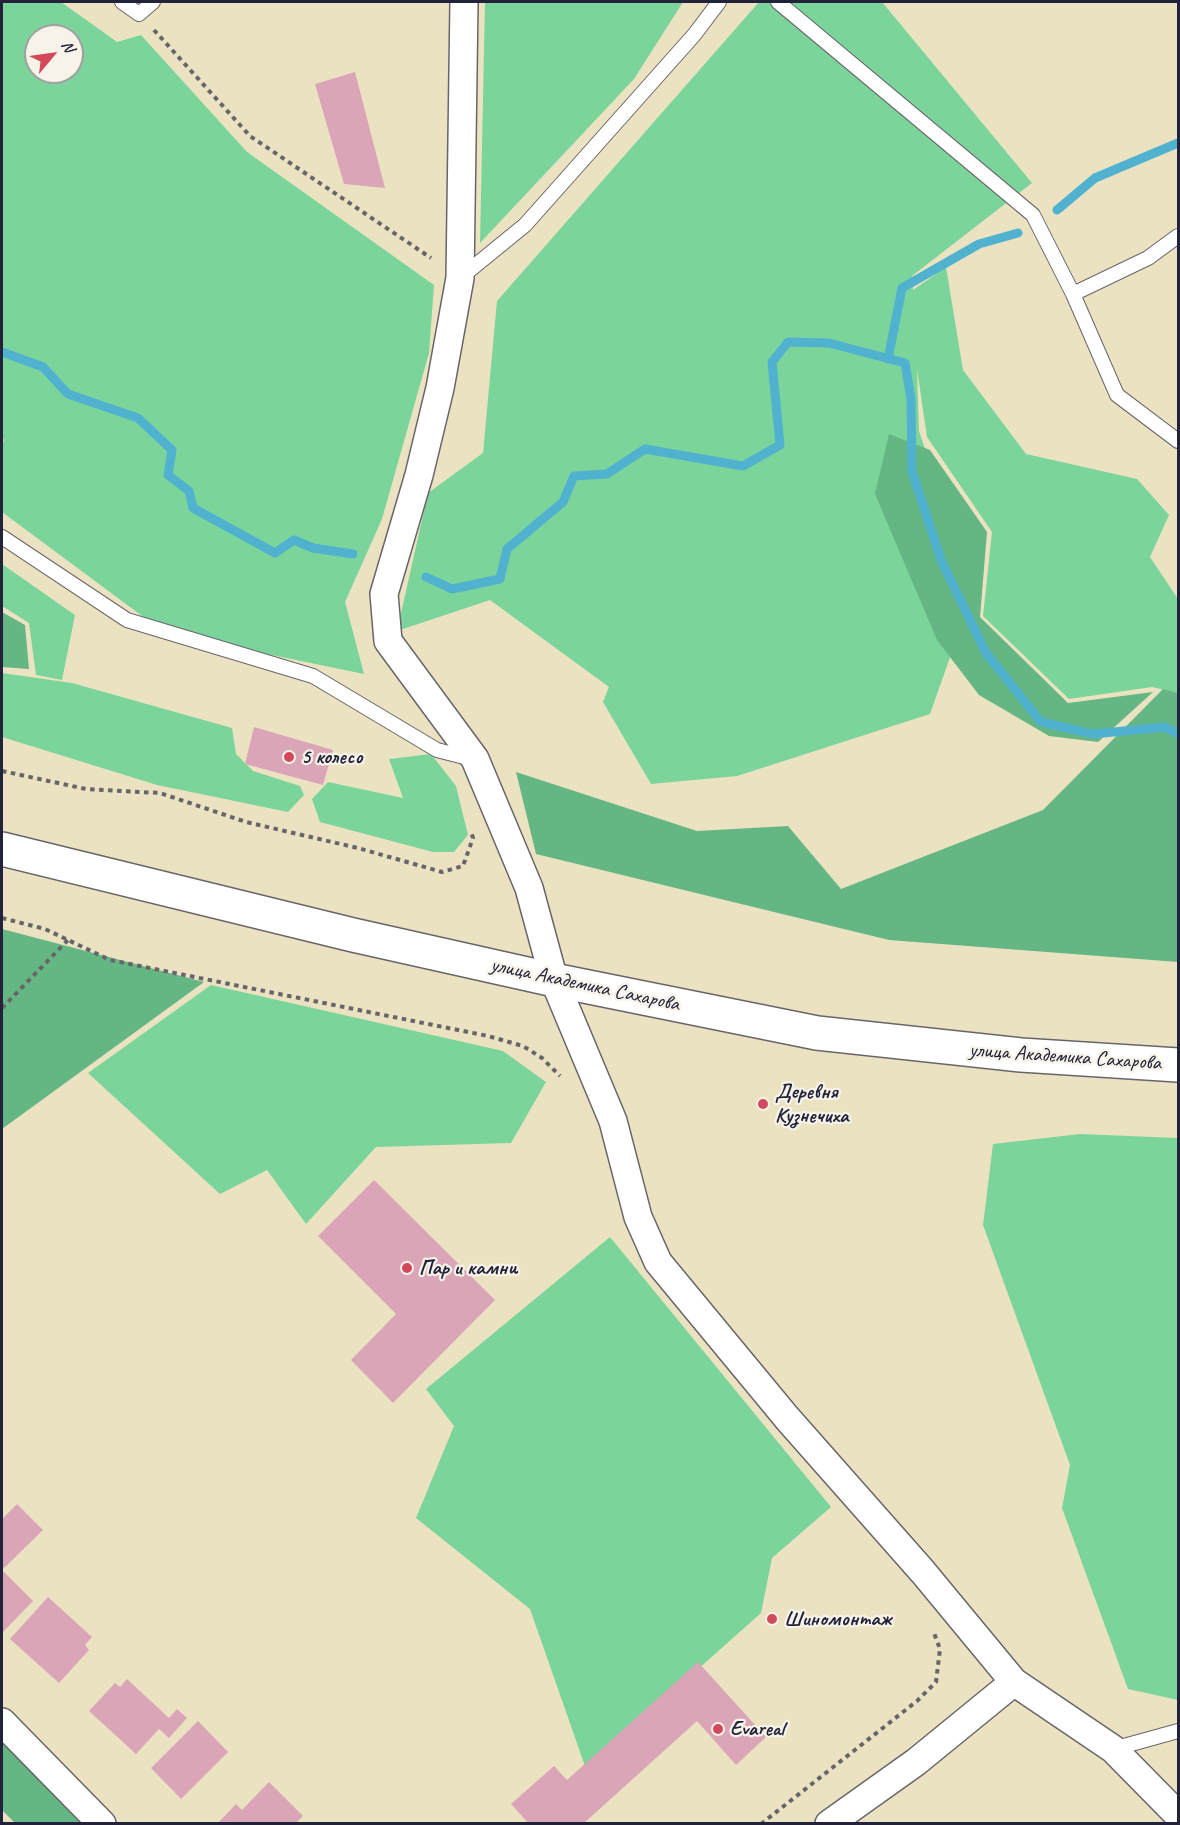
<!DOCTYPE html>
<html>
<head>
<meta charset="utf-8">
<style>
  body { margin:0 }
  #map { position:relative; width:1180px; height:1825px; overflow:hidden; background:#ebe2c2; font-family:Caveat,sans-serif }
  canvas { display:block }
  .frame { position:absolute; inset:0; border:3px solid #22223b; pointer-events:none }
  .north { position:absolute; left:24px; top:24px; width:60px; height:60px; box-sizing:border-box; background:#f7f3e8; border:2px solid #a29fa3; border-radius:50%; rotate:61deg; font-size:16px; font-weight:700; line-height:24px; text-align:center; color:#22223b }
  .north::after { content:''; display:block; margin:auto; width:21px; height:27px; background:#d1495b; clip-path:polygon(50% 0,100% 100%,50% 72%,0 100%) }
</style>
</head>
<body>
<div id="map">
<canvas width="1180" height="1825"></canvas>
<div class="frame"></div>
<div class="north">N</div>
</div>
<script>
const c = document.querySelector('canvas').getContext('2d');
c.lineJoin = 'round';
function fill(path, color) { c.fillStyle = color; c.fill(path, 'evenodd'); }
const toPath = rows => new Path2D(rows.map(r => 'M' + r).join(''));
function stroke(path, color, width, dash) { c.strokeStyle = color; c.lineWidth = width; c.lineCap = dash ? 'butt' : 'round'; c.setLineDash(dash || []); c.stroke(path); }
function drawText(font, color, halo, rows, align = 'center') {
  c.font = font + ' Caveat,sans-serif'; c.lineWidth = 4.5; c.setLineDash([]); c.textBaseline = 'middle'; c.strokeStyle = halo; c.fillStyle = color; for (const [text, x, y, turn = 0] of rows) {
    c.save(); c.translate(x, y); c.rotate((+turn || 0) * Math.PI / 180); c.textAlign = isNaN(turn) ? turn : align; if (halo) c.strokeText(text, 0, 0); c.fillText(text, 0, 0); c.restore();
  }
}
fill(toPath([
  [2,2,61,2,117,42,141,35,247,152,434,285,429,353,382,519,345,602,364,674,165,633,2,512,2,446,4,440,2,437],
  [36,36,72,36,72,72,36,72],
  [485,2,683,2,634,79,480,243],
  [759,2,882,2,1032,183,912,276,913,290,946,267,963,370,1026,454,1137,479,1169,515,1150,557,1178,599,1178,693,1152,687,1069,699,983,616,992,532,927,437,917,369,919,431,973,592,930,714,737,776,651,784,603,702,609,687,490,600,397,631,428,493,483,453,497,301],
  [2,564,75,615,62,680,36,675,29,623,2,606],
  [2,673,72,683,232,728,236,754,253,771,300,786,304,795,288,812,157,785,2,737],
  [431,754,456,786,468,835,454,852,433,852,320,822,312,799,328,782,403,798,389,759],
  [211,985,503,1051,546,1082,511,1143,376,1147,306,1224,267,1170,220,1194,88,1073],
  [1080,1134,1178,1138,1178,1700,1128,1689,1062,1508,1070,1465,983,1225,993,1144],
  [610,1237,831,1507,772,1558,761,1613,586,1769,530,1609,416,1518,454,1426,426,1389]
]), '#7bd59b');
fill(toPath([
  [889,434,930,450,987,532,980,617,1068,703,1153,692,1098,742,1049,736,979,695,937,640,875,494],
  [2,612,25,625,29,669,2,667],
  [1163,689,1178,693,1178,962,889,940,536,854,516,772,697,831,788,826,841,889,1043,810],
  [2,929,204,982,2,1129],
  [2,1731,86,1823,15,1823,2,1810]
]), '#64b683');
stroke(toPath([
  [1057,210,1095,178,1178,143],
  [2,352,43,367,68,394,138,418,172,450,168,475,189,491,193,508,275,553,294,540,313,548,353,554],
  [888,359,902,288,979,244,1018,233],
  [426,577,452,589,500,579,507,549,563,502,574,476,607,474,645,449,743,466,780,445,772,362,788,342,829,343,905,363,911,399,912,471,941,560,986,653,1041,722,1093,734,1165,727,1178,734]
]), '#50b2cf', 9);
fill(toPath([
  [355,72,385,188,344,184,315,84],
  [254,727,333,750,323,785,245,764],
  [374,1180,495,1300,393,1403,351,1360,396,1314,318,1236],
  [17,1504,43,1530,2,1570,33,1601,2,1633,2,1519],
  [48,1597,92,1637,85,1645,89,1650,59,1683,10,1639],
  [698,1662,766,1737,736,1765,697,1721,583,1824,529,1824,511,1804,554,1766,567,1780],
  [127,1679,169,1718,177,1709,187,1718,169,1738,159,1729,136,1754,89,1711,115,1683,120,1687],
  [198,1721,228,1752,181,1799,151,1768],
  [269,1782,303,1816,295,1824,217,1824,236,1804,242,1810]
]), '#daa5b7');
const service = toPath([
  [122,2,139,14,153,2],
  [778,2,1033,215,1073,294,1117,395,1178,441],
  [460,278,525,225,694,35,719,2],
  [1073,294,1148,258,1178,236],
  [2,537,127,620,313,676,437,750,472,759],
  [1113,1749,1178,1731]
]);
const minor = toPath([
  [464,2,460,278,440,388,419,475,384,594,388,641,475,759,529,888,554,980,613,1121,638,1217,658,1262,787,1418,923,1572,1014,1682,1113,1749,1178,1815],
  [2,1722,102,1824],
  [829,1824,916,1762,1014,1682]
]);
const secondary = toPath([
  [2,849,353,935,554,980,817,1033,1021,1055,1178,1065]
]);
stroke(service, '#68656a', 16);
stroke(minor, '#68656a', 30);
stroke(secondary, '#68656a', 36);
stroke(toPath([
  [154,30,250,136,431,258],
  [2,771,86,789,160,793,246,822,358,848,442,872,463,866,473,838,471,831],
  [2,918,45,929,110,960,488,1036,523,1046,542,1058,560,1076],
  [2,1008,68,940],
  [761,1824,917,1701,936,1682,940,1649,934,1633]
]), '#68656a', 4, [4.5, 4.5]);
stroke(service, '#fff', 14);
stroke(minor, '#fff', 27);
stroke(secondary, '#fff', 33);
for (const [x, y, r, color] of [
  [289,757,6,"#d1495b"],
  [763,1104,6,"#d1495b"],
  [407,1268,6,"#d1495b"],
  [772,1619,6,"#d1495b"],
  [718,1729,6,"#d1495b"]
]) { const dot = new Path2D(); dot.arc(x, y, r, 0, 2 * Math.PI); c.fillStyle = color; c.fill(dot); stroke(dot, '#f7f3e8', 2); }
drawText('bold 21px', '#22223b', '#f7f3e8', [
  ["5 колесо",301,757],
  ["Деревня",775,1092],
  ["Кузнечиха",775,1116],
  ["Пар и камни",419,1268],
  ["Шиномонтаж",784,1619],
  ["Evareal",730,1729]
], 'left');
drawText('21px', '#22223b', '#f7f3e8', [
  ["улица Академика Сахарова",585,985,12],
  ["улица Академика Сахарова",1065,1057,4]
]);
</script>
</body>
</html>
